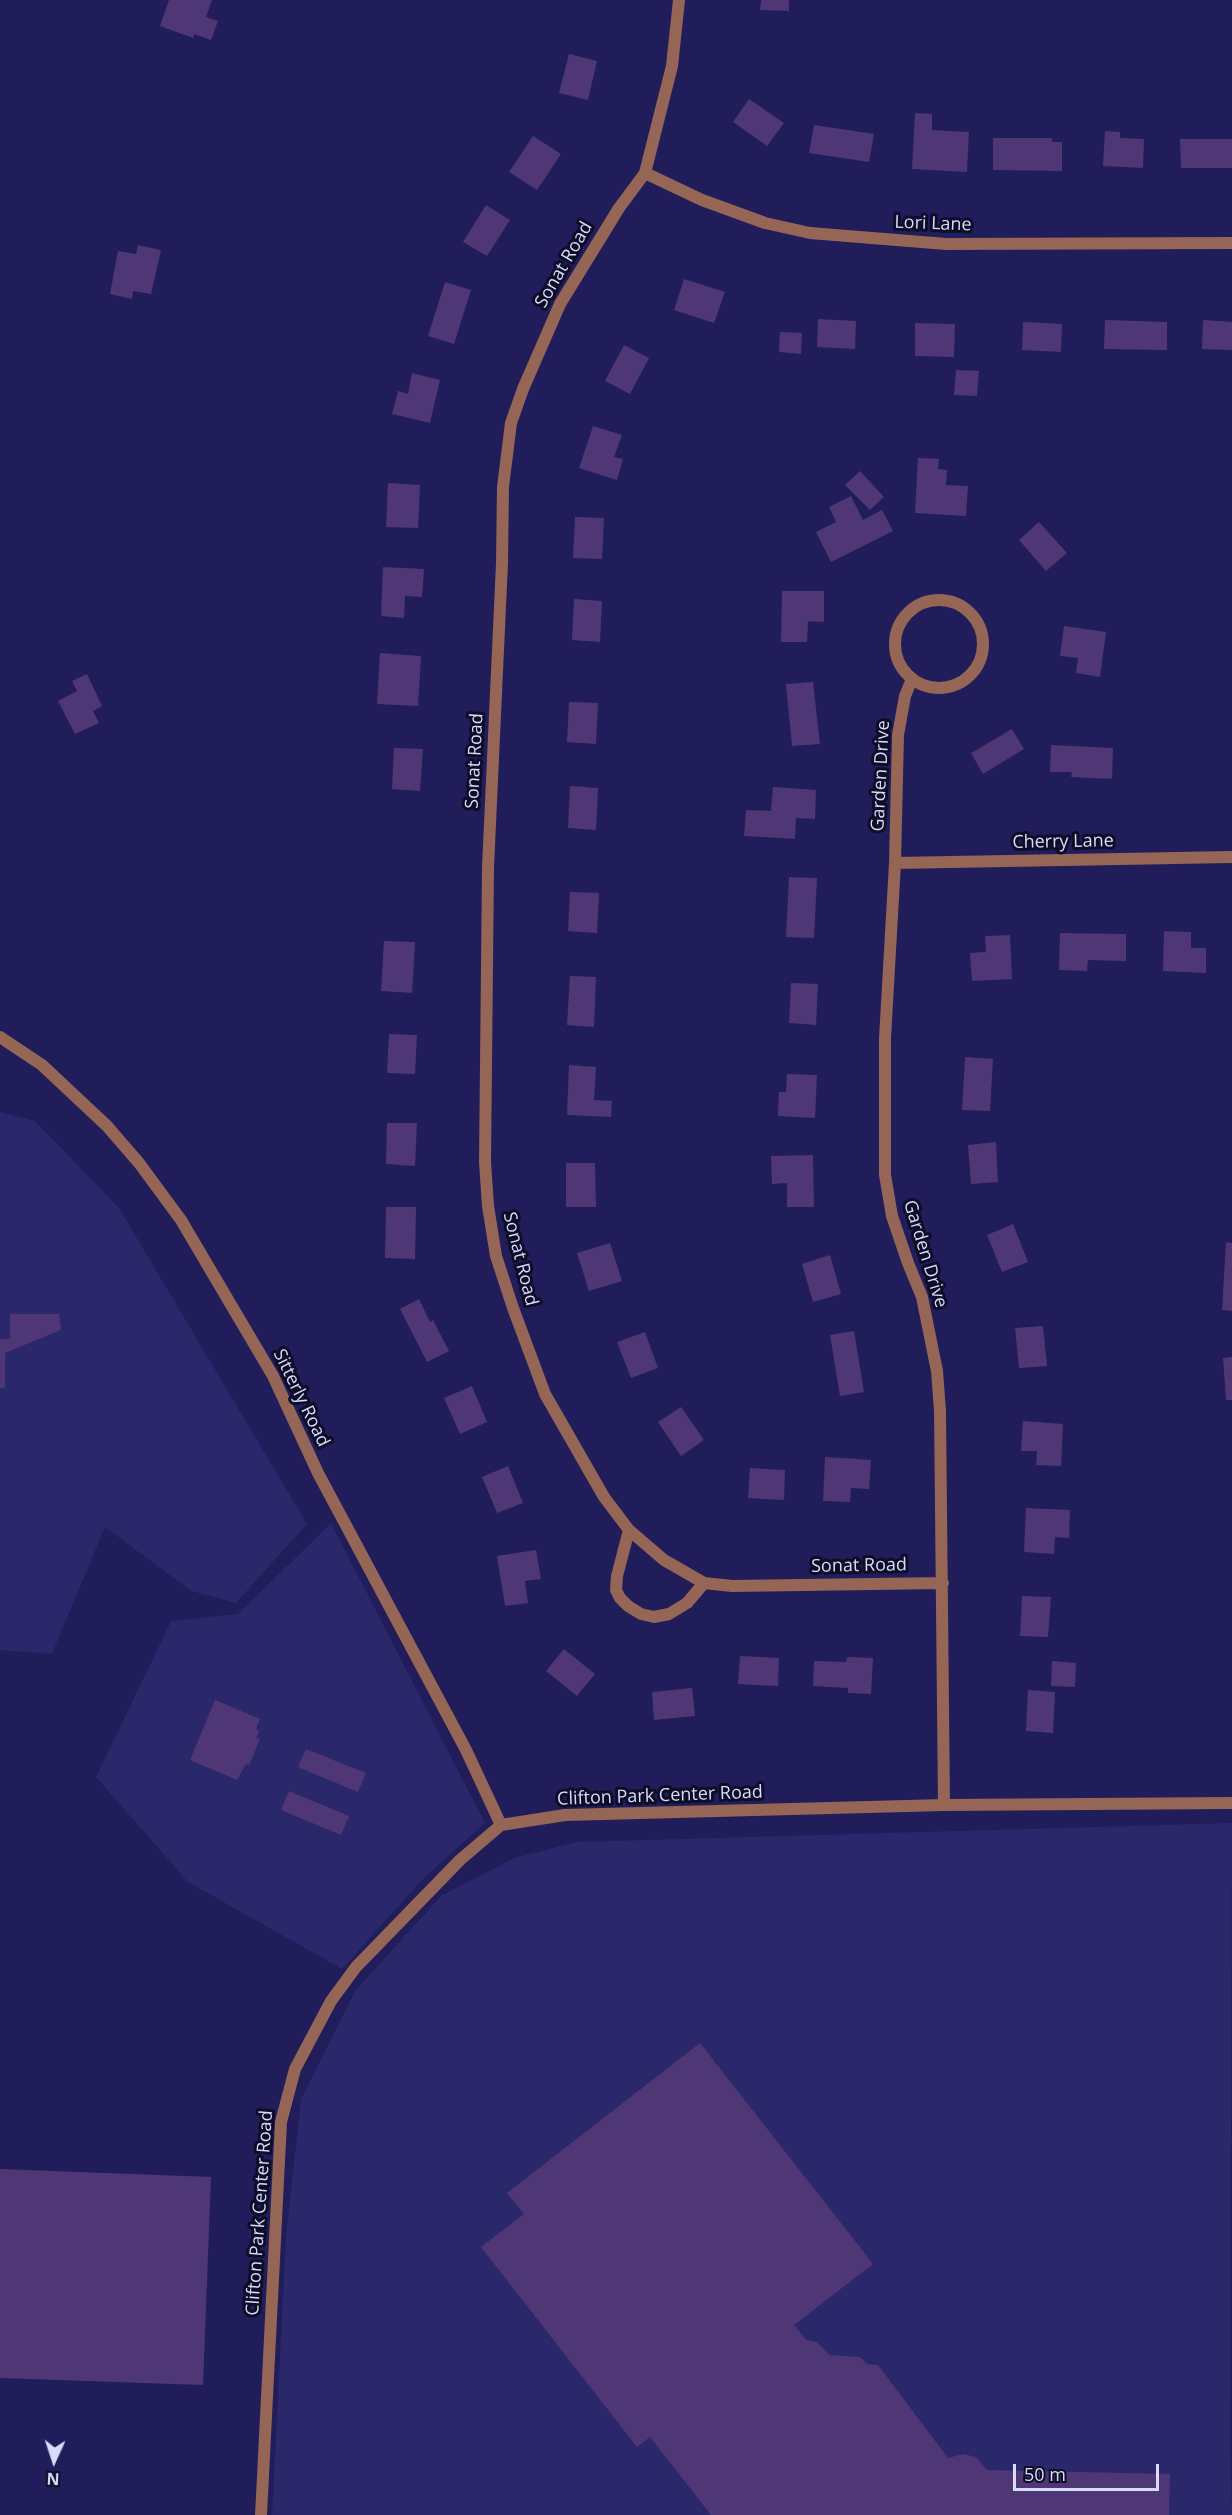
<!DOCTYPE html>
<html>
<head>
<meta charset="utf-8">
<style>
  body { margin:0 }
  #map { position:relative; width:1232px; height:2515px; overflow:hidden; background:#201d5a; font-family:"Open Sans",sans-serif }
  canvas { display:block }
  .north { position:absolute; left:24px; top:2431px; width:60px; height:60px; -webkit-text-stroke:4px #0d0d27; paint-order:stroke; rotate:183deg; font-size:16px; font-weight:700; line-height:24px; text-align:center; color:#d8dcfb }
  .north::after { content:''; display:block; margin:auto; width:21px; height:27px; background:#d8dcfb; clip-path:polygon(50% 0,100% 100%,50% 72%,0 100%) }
  .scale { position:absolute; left:1013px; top:2464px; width:146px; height:27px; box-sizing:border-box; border:3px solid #d8dcfb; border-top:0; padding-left:8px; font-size:18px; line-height:21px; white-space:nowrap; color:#d8dcfb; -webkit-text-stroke:4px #0d0d27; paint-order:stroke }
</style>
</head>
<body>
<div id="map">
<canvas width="1232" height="2515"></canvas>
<div class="north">N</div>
<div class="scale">50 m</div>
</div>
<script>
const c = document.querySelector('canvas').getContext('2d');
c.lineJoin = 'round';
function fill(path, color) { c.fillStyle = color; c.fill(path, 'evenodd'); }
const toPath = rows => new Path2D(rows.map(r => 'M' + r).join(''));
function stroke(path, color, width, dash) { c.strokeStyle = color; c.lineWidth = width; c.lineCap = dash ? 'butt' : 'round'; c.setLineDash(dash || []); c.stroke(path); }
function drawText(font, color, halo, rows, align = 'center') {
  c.font = font + ' "Open Sans",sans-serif'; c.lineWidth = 6; c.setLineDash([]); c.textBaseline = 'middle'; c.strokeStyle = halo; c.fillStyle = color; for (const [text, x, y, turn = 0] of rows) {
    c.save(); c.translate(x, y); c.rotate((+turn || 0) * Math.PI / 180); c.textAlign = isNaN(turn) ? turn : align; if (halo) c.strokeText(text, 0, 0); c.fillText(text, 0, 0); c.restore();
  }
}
fill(toPath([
  [0,1112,35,1121,119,1208,307,1524,236,1603,191,1591,105,1527,52,1654,0,1650],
  [331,1523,485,1823,424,1878,342,1969,188,1882,96,1777,171,1621,238,1614],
  [1232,1823,1230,2448,1232,2515,272,2515,286,2236,301,2099,355,1991,441,1896,514,1858,577,1842]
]), '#2a276a');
fill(toPath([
  [169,0,212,0,206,17,218,21,211,40,194,34,193,38,160,26],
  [761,0,789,0,789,11,760,10],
  [569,54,597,61,588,100,559,93],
  [749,99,784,123,767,146,733,122],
  [915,113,932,114,932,130,969,132,967,172,912,169],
  [814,125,874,134,869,162,809,153],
  [1105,131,1120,132,1120,138,1144,139,1143,168,1103,166],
  [533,136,561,154,537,190,509,172],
  [993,138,1052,138,1052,142,1062,142,1062,171,993,170],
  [1180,139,1232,139,1232,168,1181,168],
  [486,205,510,220,487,256,463,242],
  [138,245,161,250,151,294,133,291,132,299,110,294,118,251,136,254],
  [684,279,725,292,714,323,674,310],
  [445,282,471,290,454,344,428,336],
  [818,319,856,321,855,349,817,347],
  [1105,320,1167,322,1167,350,1104,349],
  [1203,320,1232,322,1232,350,1202,349],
  [1023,322,1062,324,1061,352,1022,350],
  [915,323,955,324,954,357,915,356],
  [780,332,802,333,801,354,779,352],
  [624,345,649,358,630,394,605,381],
  [956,370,979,371,977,396,954,395],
  [412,373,440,380,430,423,392,414,398,391,408,394],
  [593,426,622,435,614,457,623,459,617,480,579,468],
  [918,458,939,459,938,469,947,470,946,485,968,486,966,516,915,513],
  [860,471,884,497,870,510,845,485],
  [388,483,420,485,418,528,386,527],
  [851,496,863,520,882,510,893,531,831,562,816,532,836,522,829,507],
  [575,517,604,518,602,559,573,558],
  [1039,522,1067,553,1046,571,1019,540],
  [383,567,424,569,422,597,405,596,404,618,381,616],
  [782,591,824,591,824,622,808,621,807,642,781,642],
  [574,599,602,601,600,642,572,640],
  [1064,626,1106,632,1100,677,1076,673,1078,658,1060,656],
  [380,653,421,656,418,706,377,704],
  [87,674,102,706,93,711,99,723,75,734,58,701,77,691,72,681],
  [813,682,820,744,792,746,786,684],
  [569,702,598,703,596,744,567,742],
  [1012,729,1024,749,983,774,971,753],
  [1051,745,1113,748,1112,779,1071,777,1072,772,1050,772],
  [394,748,423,749,420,791,392,789],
  [570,786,598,788,596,830,568,828],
  [773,787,816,790,815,819,796,818,795,839,744,836,746,810,771,811],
  [789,877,817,878,814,938,786,937],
  [570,892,599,893,597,933,568,931],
  [1164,931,1191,932,1191,948,1206,948,1206,973,1163,971],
  [1060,933,1126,934,1126,961,1088,960,1087,971,1059,970],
  [1010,935,1012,979,972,981,970,953,986,952,985,936],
  [384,941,415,942,412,993,381,991],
  [570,976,596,977,594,1027,567,1025],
  [791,983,818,984,816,1025,789,1023],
  [389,1034,417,1035,415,1074,387,1073],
  [965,1057,993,1059,990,1111,962,1110],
  [569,1065,596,1067,594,1100,612,1101,611,1117,567,1115],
  [787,1074,817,1075,815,1118,778,1116,779,1092,786,1092],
  [387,1123,417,1123,415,1166,386,1164],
  [996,1142,998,1182,971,1184,968,1145],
  [813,1155,814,1207,787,1207,787,1183,772,1184,771,1156],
  [566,1163,595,1163,596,1207,566,1207],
  [386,1207,416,1207,415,1259,385,1258],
  [1013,1224,1028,1262,1002,1272,987,1235],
  [1226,1242,1232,1243,1232,1311,1222,1310],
  [610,1243,622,1281,589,1291,577,1253],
  [830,1255,841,1294,813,1302,802,1264],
  [419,1299,430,1322,433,1320,449,1351,427,1362,400,1309],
  [10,1314,59,1314,61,1330,5,1353,5,1388,0,1388,0,1339,10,1339],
  [1043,1326,1047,1366,1019,1368,1015,1328],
  [854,1331,864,1392,840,1396,830,1335],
  [645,1332,658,1368,631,1378,617,1342],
  [1232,1357,1232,1400,1226,1400,1223,1358],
  [472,1386,487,1422,460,1434,444,1398],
  [681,1407,704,1440,681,1456,658,1422],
  [1023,1421,1063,1424,1061,1466,1036,1465,1037,1451,1021,1451],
  [825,1457,871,1460,869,1489,851,1488,850,1502,823,1501],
  [508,1466,523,1503,497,1513,482,1477],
  [750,1468,785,1470,784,1500,748,1498],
  [1026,1508,1070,1510,1069,1538,1055,1537,1054,1554,1024,1552],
  [536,1550,541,1579,525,1581,528,1603,505,1606,497,1556],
  [1022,1596,1051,1597,1048,1637,1020,1636],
  [564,1649,595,1674,577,1696,546,1671],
  [740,1656,779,1658,778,1686,738,1684],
  [847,1657,873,1658,871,1694,848,1693,848,1688,813,1686,814,1661,846,1662],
  [1052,1661,1076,1663,1075,1687,1051,1686],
  [692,1688,695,1716,654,1720,652,1692],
  [1028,1690,1055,1692,1053,1733,1026,1731],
  [215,1700,260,1719,256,1729,259,1731,256,1738,260,1739,249,1765,246,1764,237,1780,190,1760],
  [306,1749,366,1773,358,1792,298,1767],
  [289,1791,349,1816,341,1835,281,1810],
  [700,2043,873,2264,794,2325,806,2340,817,2342,829,2355,860,2357,867,2364,878,2365,948,2458,963,2454,976,2457,987,2470,1170,2474,1169,2515,711,2515,650,2437,637,2447,481,2247,524,2214,507,2193],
  [0,2169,211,2177,203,2385,0,2378]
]), '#4f3776');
stroke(toPath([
  [679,0,672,66,645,173,619,208,560,304,523,389,511,423,503,487,502,563,488,867,485,1162,488,1206,496,1256,513,1308,545,1394,604,1497,629,1530,664,1560,704,1583,732,1586,943,1583],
  [645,173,702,200,765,223,810,233,946,244,1232,243],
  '895 644a44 44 0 1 1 88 0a44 44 0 1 1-88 0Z',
  [912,679,905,696,898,735,895,863,885,1038,885,1175,892,1216,908,1263,922,1297,937,1371,940,1411,944,1805],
  [895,863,1232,857],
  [629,1530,617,1576,616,1590,620,1598,628,1606,641,1614,654,1617,669,1614,687,1603,704,1583]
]), '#956555', 12);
stroke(toPath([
  [0,1037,42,1065,107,1126,139,1163,181,1220,273,1376,318,1473,466,1750,501,1825],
  [261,2515,281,2122,295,2069,331,2001,356,1967,460,1860,501,1825,565,1815,944,1805,1232,1803]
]), '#956555', 12);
drawText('18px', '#d8dcfb', '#0d0d27', [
  ["Lori Lane",933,224,2],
  ["Sonat Road",564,265,-60],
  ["Sonat Road",475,761,-87],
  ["Garden Drive",881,776,-87],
  ["Cherry Lane",1063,842,-1],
  ["Garden Drive",925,1254,73],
  ["Sonat Road",520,1259,76],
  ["Sitterly Road",301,1398,64],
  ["Sonat Road",859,1566,-1],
  ["Clifton Park Center Road",660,1796,-2],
  ["Clifton Park Center Road",260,2213,-86]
]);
</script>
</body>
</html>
